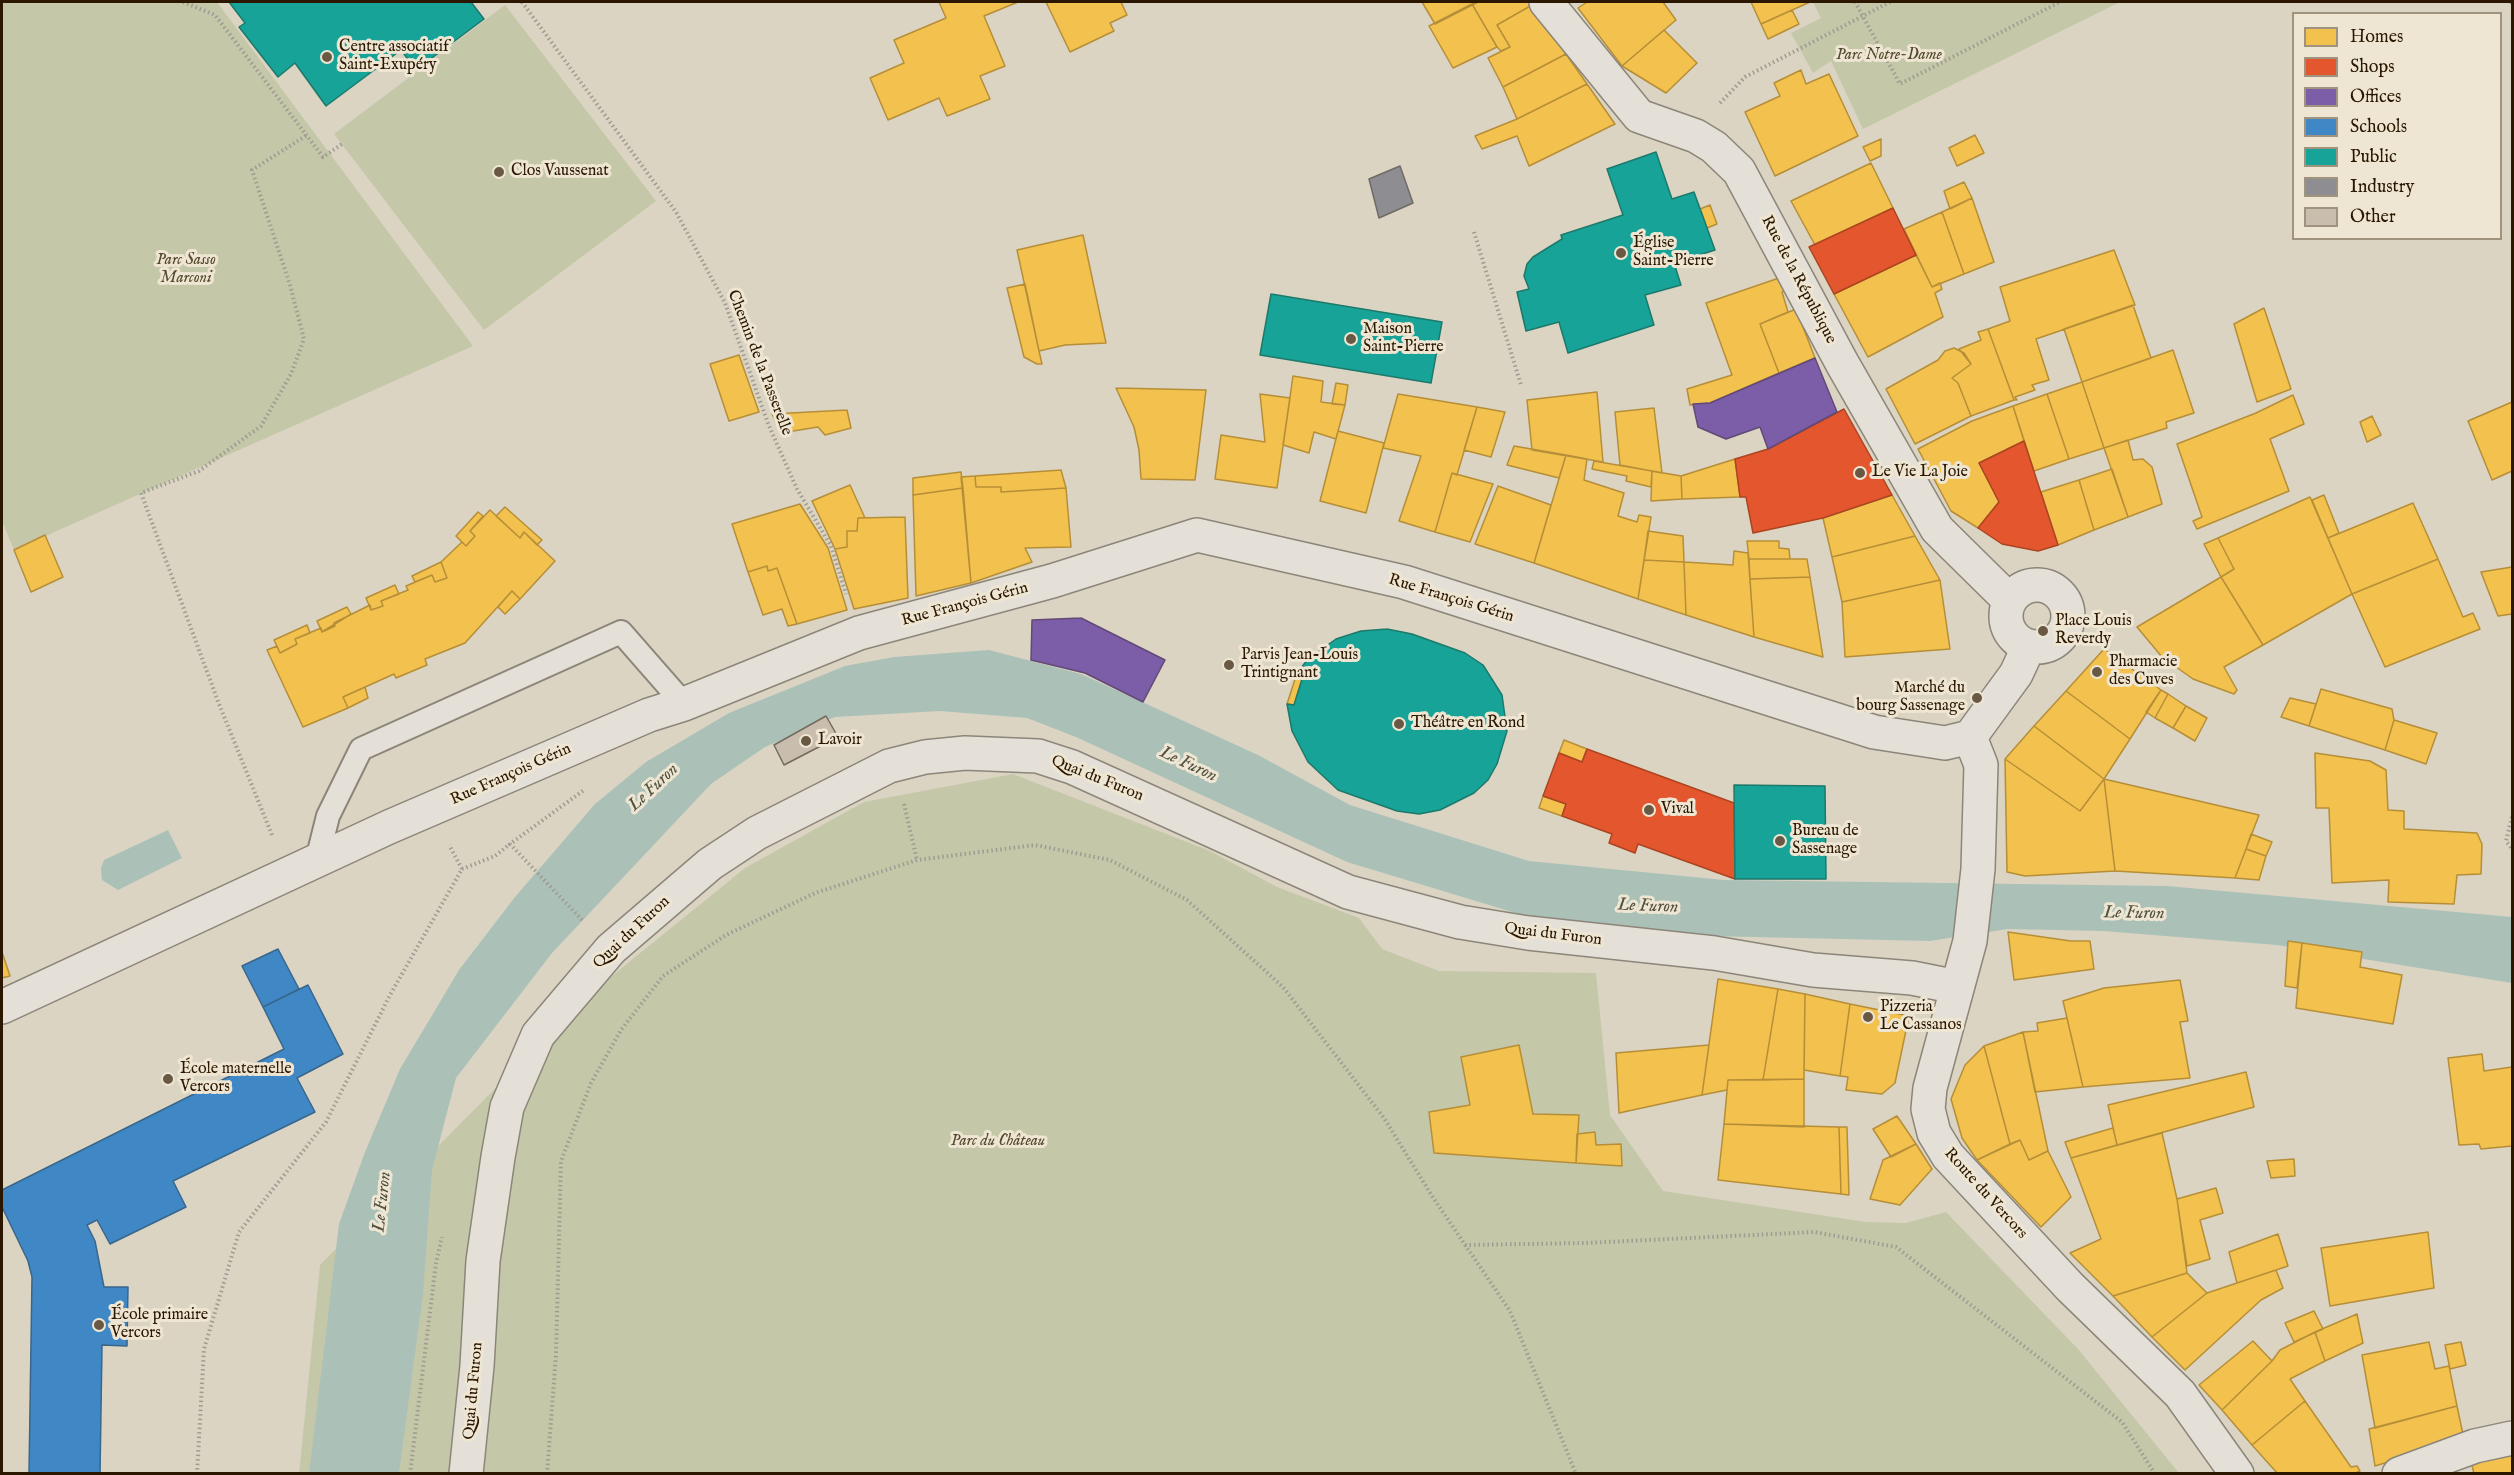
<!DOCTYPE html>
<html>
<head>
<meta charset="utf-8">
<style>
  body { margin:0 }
  #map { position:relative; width:2514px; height:1475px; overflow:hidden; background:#dbd4c3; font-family:"IM FELL English",serif }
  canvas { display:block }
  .frame { position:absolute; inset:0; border:3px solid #2b1700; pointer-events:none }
  .legend { position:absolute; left:2292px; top:12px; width:210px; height:228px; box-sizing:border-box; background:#eee6d2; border:2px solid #a0937e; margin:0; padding:8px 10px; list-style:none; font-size:18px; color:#2b1700 }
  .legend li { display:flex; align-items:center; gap:12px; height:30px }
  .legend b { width:30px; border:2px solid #a0937e }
</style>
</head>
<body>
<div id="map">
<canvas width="2514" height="1475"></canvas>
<div class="frame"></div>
<ul class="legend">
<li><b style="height:16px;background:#f2c14e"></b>Homes</li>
<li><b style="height:16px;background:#e4572e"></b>Shops</li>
<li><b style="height:16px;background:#7b5ea7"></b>Offices</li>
<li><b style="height:16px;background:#3f88c5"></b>Schools</li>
<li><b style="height:16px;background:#17a398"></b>Public</li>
<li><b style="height:16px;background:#8d8d92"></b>Industry</li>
<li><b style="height:16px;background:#c9bdae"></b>Other</li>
</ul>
</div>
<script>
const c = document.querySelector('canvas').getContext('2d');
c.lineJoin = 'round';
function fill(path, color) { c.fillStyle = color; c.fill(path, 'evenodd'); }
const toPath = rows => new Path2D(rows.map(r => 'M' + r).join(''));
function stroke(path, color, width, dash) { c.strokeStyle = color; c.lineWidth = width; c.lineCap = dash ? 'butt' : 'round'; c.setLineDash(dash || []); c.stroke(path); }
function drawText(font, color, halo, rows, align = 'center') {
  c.font = font + ' "IM FELL English",serif'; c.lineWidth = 6; c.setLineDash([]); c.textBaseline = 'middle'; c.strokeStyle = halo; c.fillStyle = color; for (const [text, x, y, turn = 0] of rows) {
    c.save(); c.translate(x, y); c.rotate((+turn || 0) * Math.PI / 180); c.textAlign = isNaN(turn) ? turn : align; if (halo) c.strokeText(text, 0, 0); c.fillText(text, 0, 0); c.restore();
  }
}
fill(toPath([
  [2,2,217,2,473,346,14,550,2,521],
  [1813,2,2120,2,1863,129,1831,61,1813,73,1791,33,1821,18],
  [505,5,656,201,484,330,334,134],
  [1013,774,1210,851,1277,887,1359,918,1382,949,1439,971,1596,973,1610,1115,1663,1191,1866,1222,1906,1223,1946,1212,2078,1349,2179,1473,299,1474,320,1265,586,997,745,868,864,802]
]), '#c4c8a8');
fill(toPath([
  [989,650,1081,674,1258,755,1350,805,1529,861,1724,880,2167,886,2512,917,2512,983,2277,945,2103,931,2008,929,1930,941,1708,936,1532,918,1347,862,1076,737,1027,718,940,711,835,717,765,747,711,784,552,953,456,1078,432,1170,423,1294,399,1473,309,1474,339,1224,365,1152,400,1069,459,970,515,897,595,804,646,762,729,713,845,666,894,657],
  [168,830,182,858,118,890,102,880,101,868,104,860]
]), '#abc1b8');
const homes = toPath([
  [939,2,1018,2,984,16,1005,66,980,76,990,99,947,116,939,98,888,120,870,78,904,63,894,40,946,18,939,2],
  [1046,2,1121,2,1127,15,1110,23,1114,31,1070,52,1046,2],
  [1422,2,1478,2,1435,24,1422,2],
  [1478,2,1530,2,1532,5,1497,25,1510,47,1501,51,1497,47,1472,4,1478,2],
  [1587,2,1663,2,1676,20,1622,66,1578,8,1587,2],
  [1751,2,1810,2,1761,24,1751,2],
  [1472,4,1497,47,1453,68,1429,26,1472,4],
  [1532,5,1566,54,1503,87,1488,58,1510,47,1497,25,1532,5],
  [1792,10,1799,24,1768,39,1761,24,1792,10],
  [1664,30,1697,63,1666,93,1622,66,1664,30],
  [1566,54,1587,84,1517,119,1503,87,1566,54],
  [1801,70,1806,84,1829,74,1858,136,1775,176,1745,112,1780,96,1774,83,1801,70],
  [1587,84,1615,124,1529,166,1517,136,1482,149,1475,136,1517,119,1587,84],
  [1975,135,1984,153,1957,166,1949,148,1975,135],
  [1881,139,1881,156,1870,161,1863,147,1881,139],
  [1871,163,1893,208,1815,245,1791,201,1871,163],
  [1964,182,1972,198,1950,209,1944,191,1964,182],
  [1972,198,1994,262,1964,274,1942,212,1972,198],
  [1710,205,1717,224,1707,228,1700,209,1710,205],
  [1942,212,1964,274,1932,287,1904,229,1942,212],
  [1083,235,1106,343,1065,345,1039,351,1017,250,1083,235],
  [2114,250,2135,305,2036,339,2049,380,2032,385,2035,390,2015,397,2017,400,2014,400,1988,329,2010,321,2000,287,2114,250],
  [1916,255,1932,287,1940,283,1942,289,1935,293,1943,317,1868,357,1834,294,1916,255],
  [1779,278,1787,290,1782,292,1788,312,1760,324,1779,373,1710,403,1690,405,1687,389,1732,375,1706,303,1779,278],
  [1025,284,1039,351,1042,364,1037,364,1024,357,1007,288,1025,284],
  [2133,305,2151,358,2082,382,2064,329,2133,305],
  [2264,308,2291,389,2257,402,2234,324,2264,308],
  [1796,309,1815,358,1779,373,1760,324,1796,309],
  [1988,329,2014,400,1971,416,1958,383,1952,378,1971,364,1959,349,1981,340,1978,332,1988,329],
  [1954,348,1964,353,1971,364,1952,378,1958,383,1971,416,1915,444,1886,389,1938,360,1945,351,1954,348],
  [2173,350,2194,413,2166,422,2167,428,2104,448,2082,382,2173,350],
  [739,355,759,412,729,421,710,364,739,355],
  [1293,376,1323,381,1321,402,1345,405,1336,439,1314,432,1309,453,1283,445,1293,376],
  [2082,382,2104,448,2069,459,2047,394,2082,382],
  [1336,383,1348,385,1345,405,1332,404,1336,383],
  [1116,388,1206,390,1195,480,1141,479,1139,450,1134,427,1116,388],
  [1597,392,1603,462,1532,450,1527,400,1597,392],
  [1260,394,1290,398,1277,488,1215,479,1221,435,1265,442,1260,394],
  [1398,394,1477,407,1457,475,1452,473,1435,532,1399,521,1421,456,1383,448,1398,394],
  [2047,394,2069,459,2034,471,2013,406,2047,394],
  [2293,395,2304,424,2270,439,2289,491,2197,529,2193,521,2202,517,2177,444,2256,413,2293,395],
  [2512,402,2512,471,2492,480,2468,421,2512,402],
  [2013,406,2024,441,1979,463,1999,502,1978,528,1951,511,1918,449,1972,421,2013,406],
  [1477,407,1505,412,1491,457,1464,450,1477,407],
  [1654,408,1662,473,1620,465,1615,412,1654,408],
  [847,410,851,428,825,435,818,427,781,433,772,414,847,410],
  [2372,416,2381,435,2367,442,2360,422,2372,416],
  [1338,431,1384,443,1366,513,1320,501,1338,431],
  [2128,440,2133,460,2143,459,2152,467,2162,504,2128,517,2104,448,2128,440],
  [1514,446,1566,455,1559,478,1507,465,1514,446],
  [1566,455,1587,459,1584,480,1624,493,1618,516,1637,522,1639,515,1651,517,1638,599,1534,563,1566,455],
  [1735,459,1740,497,1682,499,1681,476,1735,459],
  [1594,461,1652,471,1651,487,1626,481,1627,476,1592,469,1594,461],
  [2112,469,2128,517,2094,530,2079,480,2112,469],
  [1061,470,1066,488,1001,492,1001,487,976,487,975,476,1061,470],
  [1652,471,1681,476,1682,499,1651,501,1652,471],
  [961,472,963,488,913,495,913,478,961,472],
  [1452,473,1493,484,1470,542,1435,532,1452,473],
  [975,476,976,487,1001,487,1001,492,1066,488,1071,547,1025,548,1032,562,971,583,961,477,975,476],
  [2079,480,2094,530,2058,545,2041,492,2079,480],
  [850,485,865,518,858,518,857,531,847,531,847,547,835,549,812,501,850,485],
  [1498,486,1551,505,1534,563,1475,544,1498,486],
  [963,488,971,583,916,596,913,495,963,488],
  [1892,495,1915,536,1832,557,1823,518,1892,495],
  [2324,495,2339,533,2328,538,2312,500,2324,495],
  [2310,497,2352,594,2263,645,2221,577,2234,569,2218,538,2310,497],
  [2413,503,2438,559,2352,594,2328,538,2413,503],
  [800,504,828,548,847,610,797,624,777,568,768,571,767,566,748,572,732,524,800,504],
  [505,507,542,540,537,545,524,532,520,538,496,516,505,507],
  [490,510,520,538,524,532,555,561,520,599,512,591,465,643,425,659,427,665,396,678,394,674,343,697,348,708,303,727,267,650,277,646,280,653,297,644,295,639,321,628,322,632,335,626,334,623,370,605,371,610,383,606,381,601,408,590,406,586,432,575,435,582,447,578,441,562,462,542,466,546,475,536,470,531,490,510],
  [478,512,483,516,470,531,475,536,466,546,456,536,478,512],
  [905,517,908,598,854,609,835,549,847,547,847,531,857,531,858,518,905,517],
  [1648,531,1683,536,1684,562,1644,560,1648,531],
  [45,535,63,577,31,592,14,550,45,535],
  [1915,536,1940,580,1842,602,1832,557,1915,536],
  [2218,538,2234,569,2221,577,2204,544,2218,538],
  [1747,541,1779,541,1779,548,1789,549,1790,559,1749,559,1747,541],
  [1734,551,1748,553,1754,637,1686,615,1684,562,1733,565,1734,551],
  [1749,559,1807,559,1810,577,1750,579,1749,559],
  [2438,559,2463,617,2473,613,2480,629,2385,667,2352,594,2438,559],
  [1644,560,1684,562,1686,615,1638,599,1644,560],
  [441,562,447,578,435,582,432,575,415,582,412,576,441,562],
  [767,566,768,571,777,568,797,624,788,626,782,609,763,615,748,572,767,566],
  [2512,567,2512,614,2498,616,2481,572,2512,567],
  [1810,577,1823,657,1754,637,1750,579,1810,577],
  [2221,577,2263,645,2224,667,2237,690,2234,694,2193,679,2162,657,2137,627,2221,577],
  [1940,580,1950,649,1845,657,1842,602,1940,580],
  [395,585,399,594,381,601,383,606,371,610,366,598,395,585],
  [512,591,520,599,505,614,498,607,512,591],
  [347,607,351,614,322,632,317,621,347,607],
  [307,625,310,633,295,639,297,644,280,653,274,640,307,625],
  [2104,649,2161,690,2130,739,2066,691,2104,649],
  [1297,673,1303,676,1294,705,1287,704,1297,673],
  [365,687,368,698,348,708,343,697,365,687],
  [2321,689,2392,709,2394,720,2385,750,2309,726,2321,689],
  [2161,690,2168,694,2155,718,2146,712,2161,690],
  [2066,691,2130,739,2104,779,2034,726,2066,691],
  [2168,694,2186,706,2173,728,2155,718,2168,694],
  [2290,698,2316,704,2309,726,2281,717,2290,698],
  [2186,706,2207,718,2195,741,2173,728,2186,706],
  [2394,720,2437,733,2426,764,2385,750,2394,720],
  [2034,726,2104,779,2080,811,2005,759,2034,726],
  [1564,740,1587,749,1582,762,1559,753,1564,740],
  [2315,753,2370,761,2386,770,2388,810,2404,811,2404,829,2477,833,2482,844,2481,874,2457,875,2454,904,2388,902,2389,880,2332,883,2329,808,2316,808,2315,753],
  [2005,759,2080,811,2104,779,2115,871,2025,876,2007,872,2005,759],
  [2104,779,2259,815,2235,878,2115,871,2104,779],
  [1543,796,1566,804,1562,816,1539,808,1543,796],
  [2251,834,2272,842,2266,856,2246,849,2251,834],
  [2246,849,2266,856,2259,880,2235,878,2246,849],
  [2008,932,2071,941,2090,941,2094,969,2014,980,2008,932],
  [2288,941,2302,943,2297,988,2285,986,2288,941],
  [2302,943,2362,952,2360,967,2402,975,2393,1024,2296,1008,2302,943],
  [2,952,10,976,2,978,2,952],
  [1718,979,1778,989,1763,1080,1728,1080,1727,1090,1702,1095,1718,979],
  [2180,980,2188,1021,2180,1022,2190,1078,2083,1087,2063,1001,2104,988,2180,980],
  [1778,989,1805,994,1804,1079,1763,1080,1778,989],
  [1805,994,1850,1004,1840,1076,1804,1070,1805,994],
  [1850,1004,1909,1016,1895,1083,1882,1094,1846,1090,1848,1077,1840,1076,1850,1004],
  [2067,1018,2083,1087,2035,1092,2023,1032,2038,1031,2037,1023,2067,1018],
  [2023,1032,2048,1151,2029,1160,2020,1140,2010,1144,1984,1046,2023,1032],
  [1519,1045,1533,1114,1579,1115,1576,1163,1434,1153,1429,1112,1470,1105,1461,1057,1519,1045],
  [1709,1045,1702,1095,1619,1113,1616,1053,1709,1045],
  [1984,1046,2010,1144,1977,1160,1962,1138,1951,1099,1965,1065,1984,1046],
  [2482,1054,2484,1071,2512,1067,2512,1146,2481,1149,2479,1144,2459,1145,2448,1058,2482,1054],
  [2246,1072,2254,1107,2117,1145,2108,1105,2246,1072],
  [1804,1079,1804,1127,1724,1124,1728,1080,1804,1079],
  [1897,1116,1916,1144,1891,1157,1873,1129,1897,1116],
  [1724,1124,1839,1127,1841,1194,1718,1180,1724,1124],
  [1839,1127,1847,1127,1849,1195,1841,1194,1839,1127],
  [2113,1128,2117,1145,2071,1158,2065,1142,2113,1128],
  [1595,1132,1596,1145,1621,1144,1622,1166,1576,1163,1577,1134,1595,1132],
  [2162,1133,2177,1199,2187,1273,2113,1296,2070,1253,2101,1239,2071,1158,2162,1133],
  [2020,1140,2029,1160,2048,1151,2071,1197,2041,1227,1977,1160,2020,1140],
  [1916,1144,1932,1169,1900,1205,1870,1199,1883,1160,1916,1144],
  [2294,1159,2295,1176,2271,1178,2267,1161,2294,1159],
  [2216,1188,2223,1213,2200,1220,2210,1259,2187,1266,2177,1199,2216,1188],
  [2428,1232,2434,1288,2330,1306,2321,1248,2428,1232],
  [2278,1234,2288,1266,2237,1283,2229,1252,2278,1234],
  [2276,1270,2283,1288,2261,1300,2185,1370,2152,1337,2207,1293,2276,1270],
  [2187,1273,2207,1293,2152,1337,2113,1296,2187,1273],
  [2314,1311,2323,1329,2294,1342,2285,1323,2314,1311],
  [2357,1314,2363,1343,2325,1361,2315,1332,2357,1314],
  [2315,1332,2325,1361,2290,1379,2305,1401,2252,1445,2222,1410,2272,1361,2280,1350,2315,1332],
  [2253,1341,2272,1361,2222,1410,2199,1385,2253,1341],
  [2429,1342,2435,1369,2449,1366,2457,1406,2375,1428,2362,1355,2429,1342],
  [2461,1342,2466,1365,2450,1369,2445,1345,2461,1342],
  [2305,1401,2351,1467,2357,1466,2360,1471,2353,1474,2278,1474,2252,1445,2305,1401],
  [2457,1406,2464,1439,2375,1466,2369,1429,2457,1406],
  [2512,1451,2512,1474,2474,1474,2471,1461,2512,1451]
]);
fill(homes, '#f2c14e');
stroke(homes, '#b68e37', 1.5);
const shops = toPath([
  [1893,208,1916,255,1834,294,1809,247,1893,208],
  [1844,409,1892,495,1823,518,1753,533,1746,497,1740,497,1735,459,1768,449,1844,409],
  [2024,441,2058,545,2038,551,2002,544,1978,528,1999,502,1979,463,2024,441],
  [1587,749,1734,803,1735,879,1638,844,1635,853,1609,843,1612,834,1562,816,1566,804,1543,796,1559,753,1582,762,1587,749]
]);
fill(shops, '#e4572e');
stroke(shops, '#ac4420', 1.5);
const offices = toPath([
  [1815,358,1837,412,1768,449,1760,427,1726,439,1698,427,1693,404,1710,403,1815,358],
  [1081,618,1165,660,1143,702,1085,673,1031,660,1032,620,1081,618]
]);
fill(offices, '#7b5ea7');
stroke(offices, '#634975', 1.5);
const schools = toPath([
  [278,949,299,989,263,1007,242,966,278,949],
  [308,985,343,1054,297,1078,315,1112,173,1181,186,1207,110,1244,97,1220,87,1225,95,1241,104,1287,128,1287,127,1346,102,1345,100,1474,29,1474,32,1277,28,1261,2,1207,2,1190,284,1049,263,1007,308,985]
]);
fill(schools, '#3f88c5');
stroke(schools, '#39668a', 1.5);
const public = toPath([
  [229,2,471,2,484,19,416,70,401,50,326,106,295,63,278,77,239,27,245,23,229,2],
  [1656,152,1672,199,1694,192,1715,250,1674,263,1681,285,1645,295,1654,325,1568,353,1559,322,1526,331,1517,292,1529,289,1524,276,1527,264,1533,257,1562,239,1561,235,1623,215,1607,169,1656,152],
  [1271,294,1442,322,1431,383,1260,355,1271,294],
  [1387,629,1412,634,1465,653,1483,665,1502,695,1507,731,1497,764,1488,780,1474,793,1440,810,1419,814,1397,811,1338,790,1308,762,1292,731,1287,704,1294,705,1303,676,1297,673,1308,659,1336,639,1361,631,1387,629],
  [1734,785,1825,786,1826,879,1735,879,1734,785]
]);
fill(public, '#17a398');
stroke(public, '#1d796a', 1.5);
const industry = toPath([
  [1400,166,1413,203,1379,218,1369,179,1400,166]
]);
fill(industry, '#8d8d92');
stroke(industry, '#706a66', 1.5);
const building = toPath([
  [826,716,838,737,784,765,774,745,826,716]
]);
fill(building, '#c9bdae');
stroke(building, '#726c5f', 1.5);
const service = toPath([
  [317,860,328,816,361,749,621,632,684,704]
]);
const minor = toPath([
  [1546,2,1639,116,1696,136,1714,147,1739,171,1842,363,1937,529,2009,600],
  '2006 616a31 31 0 1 1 62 0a31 31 0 1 1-62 0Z',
  [1970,737,1981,765,1978,869,1970,941,1930,1088,1928,1109,1934,1133,1948,1156,2070,1287,2180,1394,2237,1474],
  [1970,737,2016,674,2029,646],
  [2,1007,389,827,649,715,684,704,859,633,1052,581,1197,535,1404,582,1874,732,1945,743,1970,737],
  [466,1474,477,1366,483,1261,498,1157,507,1107,538,1035,611,949,710,864,757,833,889,766,925,757,965,753,1038,756,1072,767,1348,892,1460,922,1528,933,1714,953,1813,970,1912,978,1957,987],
  [2399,1474,2475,1446,2512,1438]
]);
stroke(service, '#8c8579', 26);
stroke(minor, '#8c8579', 36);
stroke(toPath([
  [183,2,215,15,323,157,342,144],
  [522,2,676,212,725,303,769,426,797,489,831,546,846,594],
  [1855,2,1900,84,2060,2],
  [2511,2,2512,4],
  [1720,103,1745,77,1890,2],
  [1474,232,1521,385],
  [904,804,917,860],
  [2512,817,2506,841,2512,849],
  [272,835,219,704,141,493,199,471,261,426,291,374,304,339,290,285,252,170,307,135],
  [462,869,495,856,510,844],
  [582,920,510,844,584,790],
  [1465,1245,1586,1243,1814,1232,1896,1247,2122,1422,2155,1474],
  [197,1474,204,1349,239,1232,326,1122,390,995,462,869,449,845],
  [410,1474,436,1263,442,1237],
  [547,1474,556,1354,561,1161,591,1083,621,1030,663,976,726,935,815,893,917,860,1035,845,1110,860,1187,900,1283,987,1384,1118,1432,1196,1510,1311,1576,1474]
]), '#a09a92', 4, [1.5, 3]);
stroke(service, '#e4e0d7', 22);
stroke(minor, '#e4e0d7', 33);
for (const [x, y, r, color] of [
  [327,57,6,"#695944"],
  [499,172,6,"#695944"],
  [1621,253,6,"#695944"],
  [1351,339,6,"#695944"],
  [1860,473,6,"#695944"],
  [2043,631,6,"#695944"],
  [1229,665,6,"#695944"],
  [2097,672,6,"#695944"],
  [1977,698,6,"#695944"],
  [1399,724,6,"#695944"],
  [806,741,6,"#695944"],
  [1649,810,6,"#695944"],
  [1780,841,6,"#695944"],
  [1868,1017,6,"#695944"],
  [168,1079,6,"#695944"],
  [99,1325,6,"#695944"]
]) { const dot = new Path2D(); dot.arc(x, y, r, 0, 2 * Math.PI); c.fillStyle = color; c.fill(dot); stroke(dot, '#eee6d2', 2); }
drawText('16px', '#2b1700', '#eee6d2', [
  ["Centre associatif",339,48],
  ["Saint-Exupéry",339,66],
  ["Clos Vaussenat",511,172],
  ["Église",1633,244],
  ["Saint-Pierre",1633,262],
  ["Maison",1363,330],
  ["Saint-Pierre",1363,348],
  ["Le Vie La Joie",1872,473],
  ["Place Louis",2055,622],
  ["Reverdy",2055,640],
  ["Parvis Jean-Louis",1241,656],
  ["Trintignant",1241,674],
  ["Pharmacie",2109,663],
  ["des Cuves",2109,681],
  ["Marché du",1965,689,"right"],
  ["bourg Sassenage",1965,707,"right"],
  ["Théâtre en Rond",1411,724],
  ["Lavoir",818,741],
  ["Vival",1661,810],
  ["Bureau de",1792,832],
  ["Sassenage",1792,850],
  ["Pizzeria",1880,1008],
  ["Le Cassanos",1880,1026],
  ["École maternelle",180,1070],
  ["Vercors",180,1088],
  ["École primaire",111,1316],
  ["Vercors",111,1334]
], 'left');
drawText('italic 16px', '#53492c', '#eee6d2', [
  ["Parc Notre-Dame",1889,56],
  ["Parc Sasso",186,261],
  ["Marconi",186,279],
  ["Parc du Château",998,1142]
]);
drawText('16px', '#2b1700', '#eee6d2', [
  ["Rue de la République",1798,280,62],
  ["Chemin de la Passerelle",759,363,69],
  ["Rue François Gérin",1451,599,17],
  ["Rue François Gérin",965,605,-15],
  ["Rue François Gérin",511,775,-24],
  ["Quai du Furon",1097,779,22],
  ["Quai du Furon",632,933,-43],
  ["Quai du Furon",1553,935,7],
  ["Route du Vercors",1985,1194,48],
  ["Quai du Furon",474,1391,-85]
]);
drawText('italic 18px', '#50503f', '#eee6d2', [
  ["Le Furon",1188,765,25],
  ["Le Furon",654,788,-43],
  ["Le Furon",1648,907,2],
  ["Le Furon",2134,914,1],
  ["Le Furon",383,1202,-84]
]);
</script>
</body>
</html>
